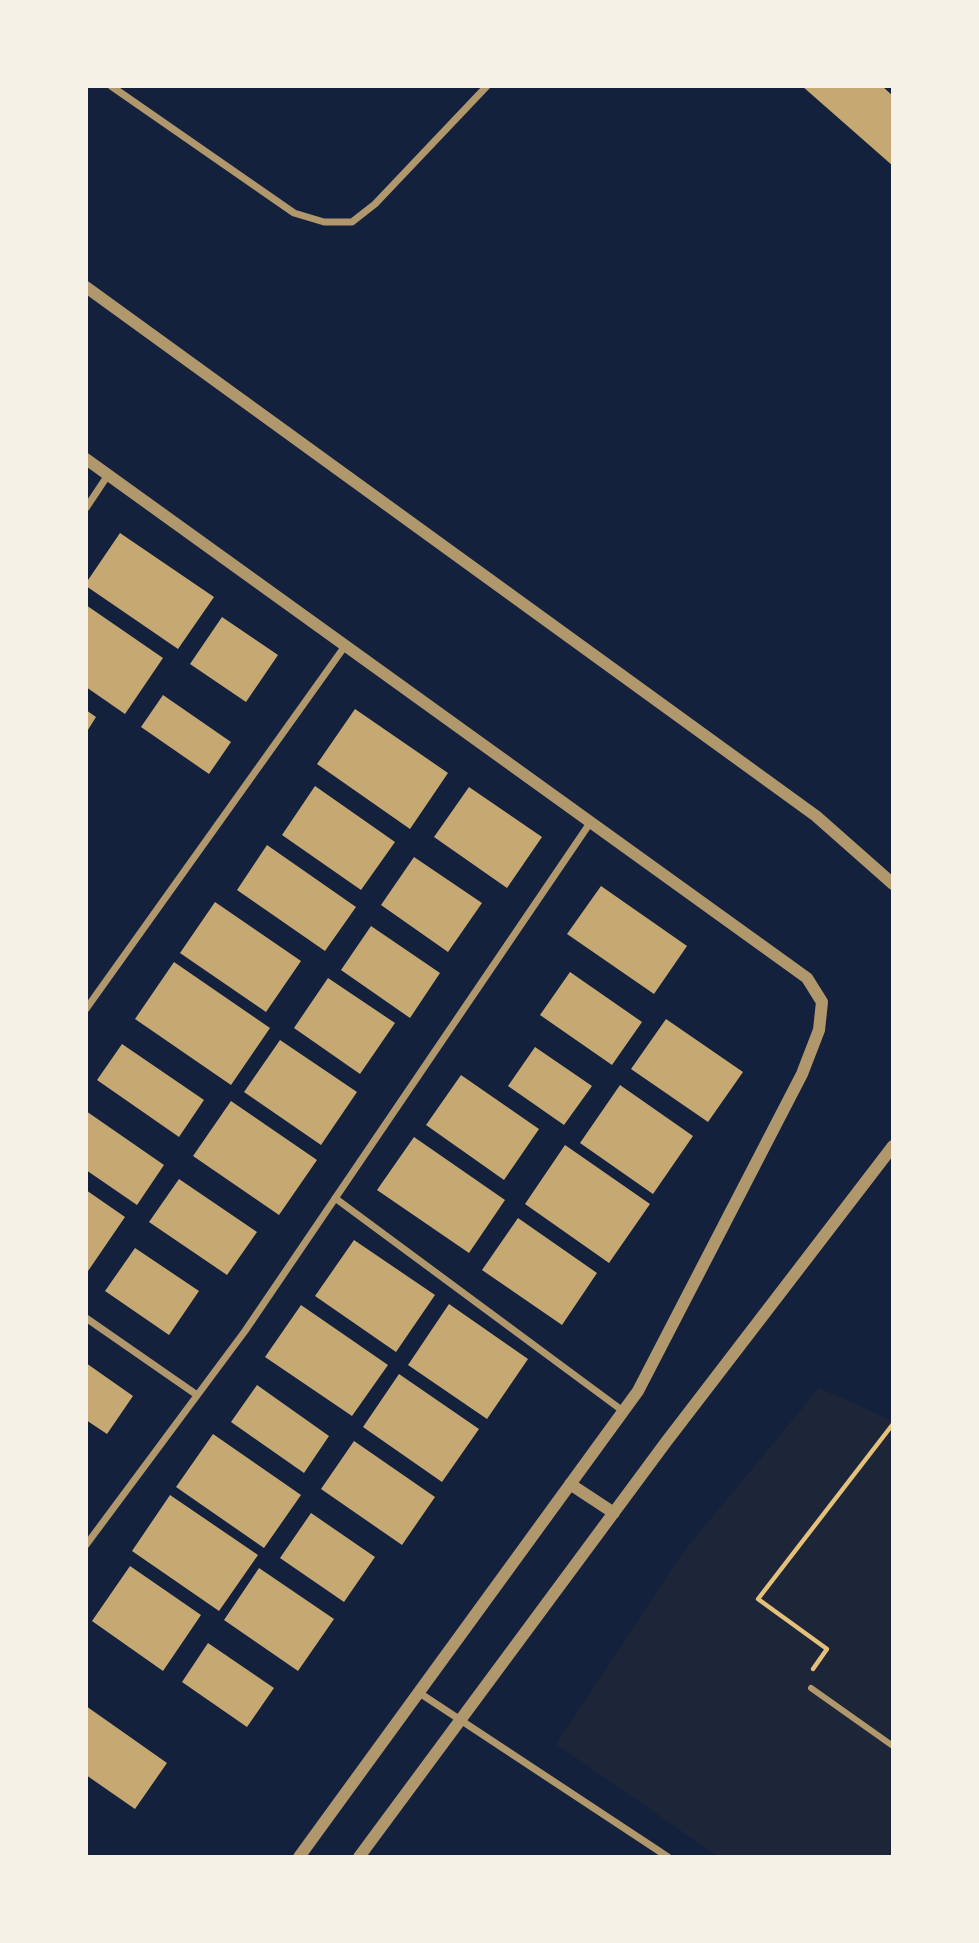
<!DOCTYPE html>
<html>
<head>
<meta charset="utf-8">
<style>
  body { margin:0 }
  #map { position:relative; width:979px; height:1943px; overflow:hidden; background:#14213d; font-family:"Noto Sans",sans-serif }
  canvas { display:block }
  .frame { position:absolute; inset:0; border:88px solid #f6f1e7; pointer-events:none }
</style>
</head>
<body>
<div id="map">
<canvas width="979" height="1943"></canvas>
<div class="frame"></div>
</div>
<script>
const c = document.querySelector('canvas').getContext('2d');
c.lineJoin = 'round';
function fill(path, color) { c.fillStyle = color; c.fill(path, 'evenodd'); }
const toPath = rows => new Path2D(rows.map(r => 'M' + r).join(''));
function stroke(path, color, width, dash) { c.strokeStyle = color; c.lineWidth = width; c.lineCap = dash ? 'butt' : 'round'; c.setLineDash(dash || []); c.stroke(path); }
fill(toPath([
  [819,1388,893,1421,893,1857,719,1857,556,1744,685,1550]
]), '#1d2539');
fill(toPath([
  [802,86,882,86,893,96,893,166],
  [120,533,214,597,178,649,86,586,86,583],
  [86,605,163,658,125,714,86,687],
  [222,617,278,655,246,702,190,664],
  [163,695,231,742,209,774,141,727],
  [355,709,448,773,410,829,317,764],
  [86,710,96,717,86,733],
  [315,786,395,842,361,890,282,835],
  [469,787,542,837,507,888,434,837],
  [267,845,356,907,325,951,237,890],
  [414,857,482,903,448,952,381,905],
  [601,886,687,946,654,994,567,934],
  [215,902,301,961,266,1012,180,953],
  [371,926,440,973,410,1018,341,970],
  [174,962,270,1028,231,1085,135,1019],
  [570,972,642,1022,612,1065,540,1015],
  [328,978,395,1023,360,1074,294,1028],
  [666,1019,743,1072,708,1122,631,1069],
  [280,1040,357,1092,321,1145,244,1092],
  [122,1044,204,1100,179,1137,97,1080],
  [535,1047,592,1086,564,1125,508,1086],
  [461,1075,539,1129,504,1180,426,1125],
  [620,1085,693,1136,653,1194,580,1143],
  [231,1101,317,1160,279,1215,193,1156],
  [86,1111,164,1165,137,1205,86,1170],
  [414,1137,505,1200,469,1253,377,1190],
  [565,1145,650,1204,609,1263,525,1204],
  [179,1179,257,1232,227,1275,149,1222],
  [86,1190,125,1217,86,1274],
  [518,1218,597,1273,562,1325,482,1270],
  [354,1240,435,1295,396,1352,315,1296],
  [135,1248,199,1291,169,1335,105,1291],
  [449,1304,528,1359,487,1419,408,1365],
  [301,1305,388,1365,352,1416,265,1357],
  [86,1363,133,1396,107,1434,86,1420],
  [399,1374,479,1429,442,1482,363,1427],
  [257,1385,329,1436,304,1473,231,1422],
  [213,1434,301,1495,264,1548,176,1487],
  [354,1441,435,1497,402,1545,321,1489],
  [170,1495,258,1555,219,1611,132,1551],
  [311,1513,375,1557,344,1602,280,1558],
  [130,1566,201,1615,163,1671,92,1621],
  [259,1568,334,1619,298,1671,224,1620],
  [208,1643,274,1688,247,1727,182,1682],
  [86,1706,167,1763,135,1809,86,1775]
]), '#c6a872');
stroke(toPath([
  [813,1669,827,1649,758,1599,893,1424]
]), '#e5c07b', 4.5);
stroke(toPath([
  [811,1688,893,1746]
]), '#b1986c', 6);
stroke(toPath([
  [111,86,294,213,324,222,352,222,375,204,487,86],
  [86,508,108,475],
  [86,1009,345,646],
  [335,1198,623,1411],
  [86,1318,197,1395],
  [86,1545,245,1331,590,823],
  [418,1692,668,1857]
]), '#b1986c', 7);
stroke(toPath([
  [86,287,816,816,893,884],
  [86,459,807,978,822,1002,819,1030,802,1074,638,1391,299,1857],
  [570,1484,614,1513],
  [359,1857,666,1442,893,1146]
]), '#b1986c', 12);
</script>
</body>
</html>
